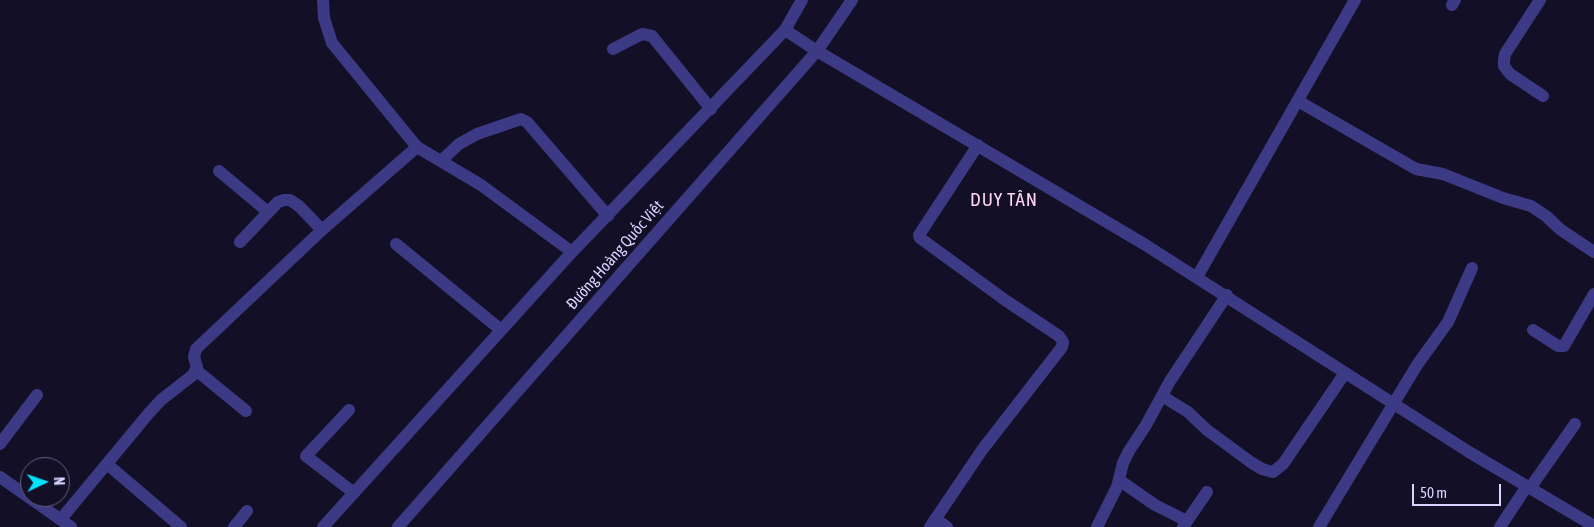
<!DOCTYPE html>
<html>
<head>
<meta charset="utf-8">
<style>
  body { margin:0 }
  #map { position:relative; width:1594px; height:527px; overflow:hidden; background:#130f26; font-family:"Asap Condensed",sans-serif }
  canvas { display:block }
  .north { position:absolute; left:20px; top:457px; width:50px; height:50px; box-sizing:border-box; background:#130f26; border:1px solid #625e7d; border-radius:50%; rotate:87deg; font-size:14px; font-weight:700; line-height:20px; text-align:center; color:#d9d4ff }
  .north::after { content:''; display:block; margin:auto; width:18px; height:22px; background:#00e5ff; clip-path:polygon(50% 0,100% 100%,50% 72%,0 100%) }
  .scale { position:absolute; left:1412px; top:484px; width:89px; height:22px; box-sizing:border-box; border:2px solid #d9d4ff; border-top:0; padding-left:6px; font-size:15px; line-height:18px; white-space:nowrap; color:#d9d4ff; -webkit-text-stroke:4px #130f26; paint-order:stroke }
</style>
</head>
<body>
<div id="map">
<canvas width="1594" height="527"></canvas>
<div class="north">N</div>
<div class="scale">50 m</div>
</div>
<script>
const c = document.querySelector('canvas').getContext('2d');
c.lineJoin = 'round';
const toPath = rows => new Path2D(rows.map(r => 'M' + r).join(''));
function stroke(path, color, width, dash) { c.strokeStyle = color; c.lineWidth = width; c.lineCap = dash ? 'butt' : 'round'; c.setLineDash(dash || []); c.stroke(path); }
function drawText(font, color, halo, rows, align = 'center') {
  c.font = font + ' "Asap Condensed",sans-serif'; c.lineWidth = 4.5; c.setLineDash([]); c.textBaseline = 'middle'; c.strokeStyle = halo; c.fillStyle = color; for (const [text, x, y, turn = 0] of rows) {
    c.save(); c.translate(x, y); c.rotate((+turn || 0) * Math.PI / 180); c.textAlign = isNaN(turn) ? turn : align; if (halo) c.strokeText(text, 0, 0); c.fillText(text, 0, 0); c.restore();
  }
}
stroke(toPath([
  [323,0,324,18,332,43,417,147,481,185,572,252],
  [1540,0,1505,54,1504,60,1504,66,1510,74,1543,96],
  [1452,5,1455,0],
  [785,30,802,0],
  [613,49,642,34,652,36,711,109],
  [1298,101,1416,169,1443,174,1503,198,1531,206,1546,216,1561,230,1594,252],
  [442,160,459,144,477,134,521,119,527,122,608,216],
  [219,171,268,212],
  [240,242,278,202,284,200,290,200,299,206,322,230],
  [396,244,501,330],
  [1197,277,1355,0],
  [1533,330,1558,346,1564,346,1594,294],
  [196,370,246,411],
  [1162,396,1188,412,1207,430,1252,463,1262,469,1273,472,1283,464,1345,373],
  [349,410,306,456,354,493],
  [0,444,37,395],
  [107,464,181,527],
  [0,477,71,527],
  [1119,480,1155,505,1187,521],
  [1530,488,1575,424],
  [61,519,149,413,161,400,193,375,197,367,194,357,196,349,322,230,417,147],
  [935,519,947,527],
  [234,527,247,511],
  [323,527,572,252,785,30,817,51,852,0],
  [930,527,982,450,1062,347,1063,342,1059,336,1005,300,920,238,919,235,978,145],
  [1097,527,1117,487,1123,463,1129,451,1146,425,1170,381,1227,295],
  [1183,527,1207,492],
  [1319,527,1417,365,1448,322,1472,268],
  [1500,527,1527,486]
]), '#3d3a85', 12);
stroke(toPath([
  [398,527,817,51,1144,244,1469,452,1594,526]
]), '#3d3a85', 12);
drawText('16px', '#d9d4ff', '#130f26', [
  ["Đường Hoàng Quốc Việt",615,255,-49]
]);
c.letterSpacing = '1px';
drawText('19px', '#ffd6f0', '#130f26', [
  ["DUY TÂN",1004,200]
]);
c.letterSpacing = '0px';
</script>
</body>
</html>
